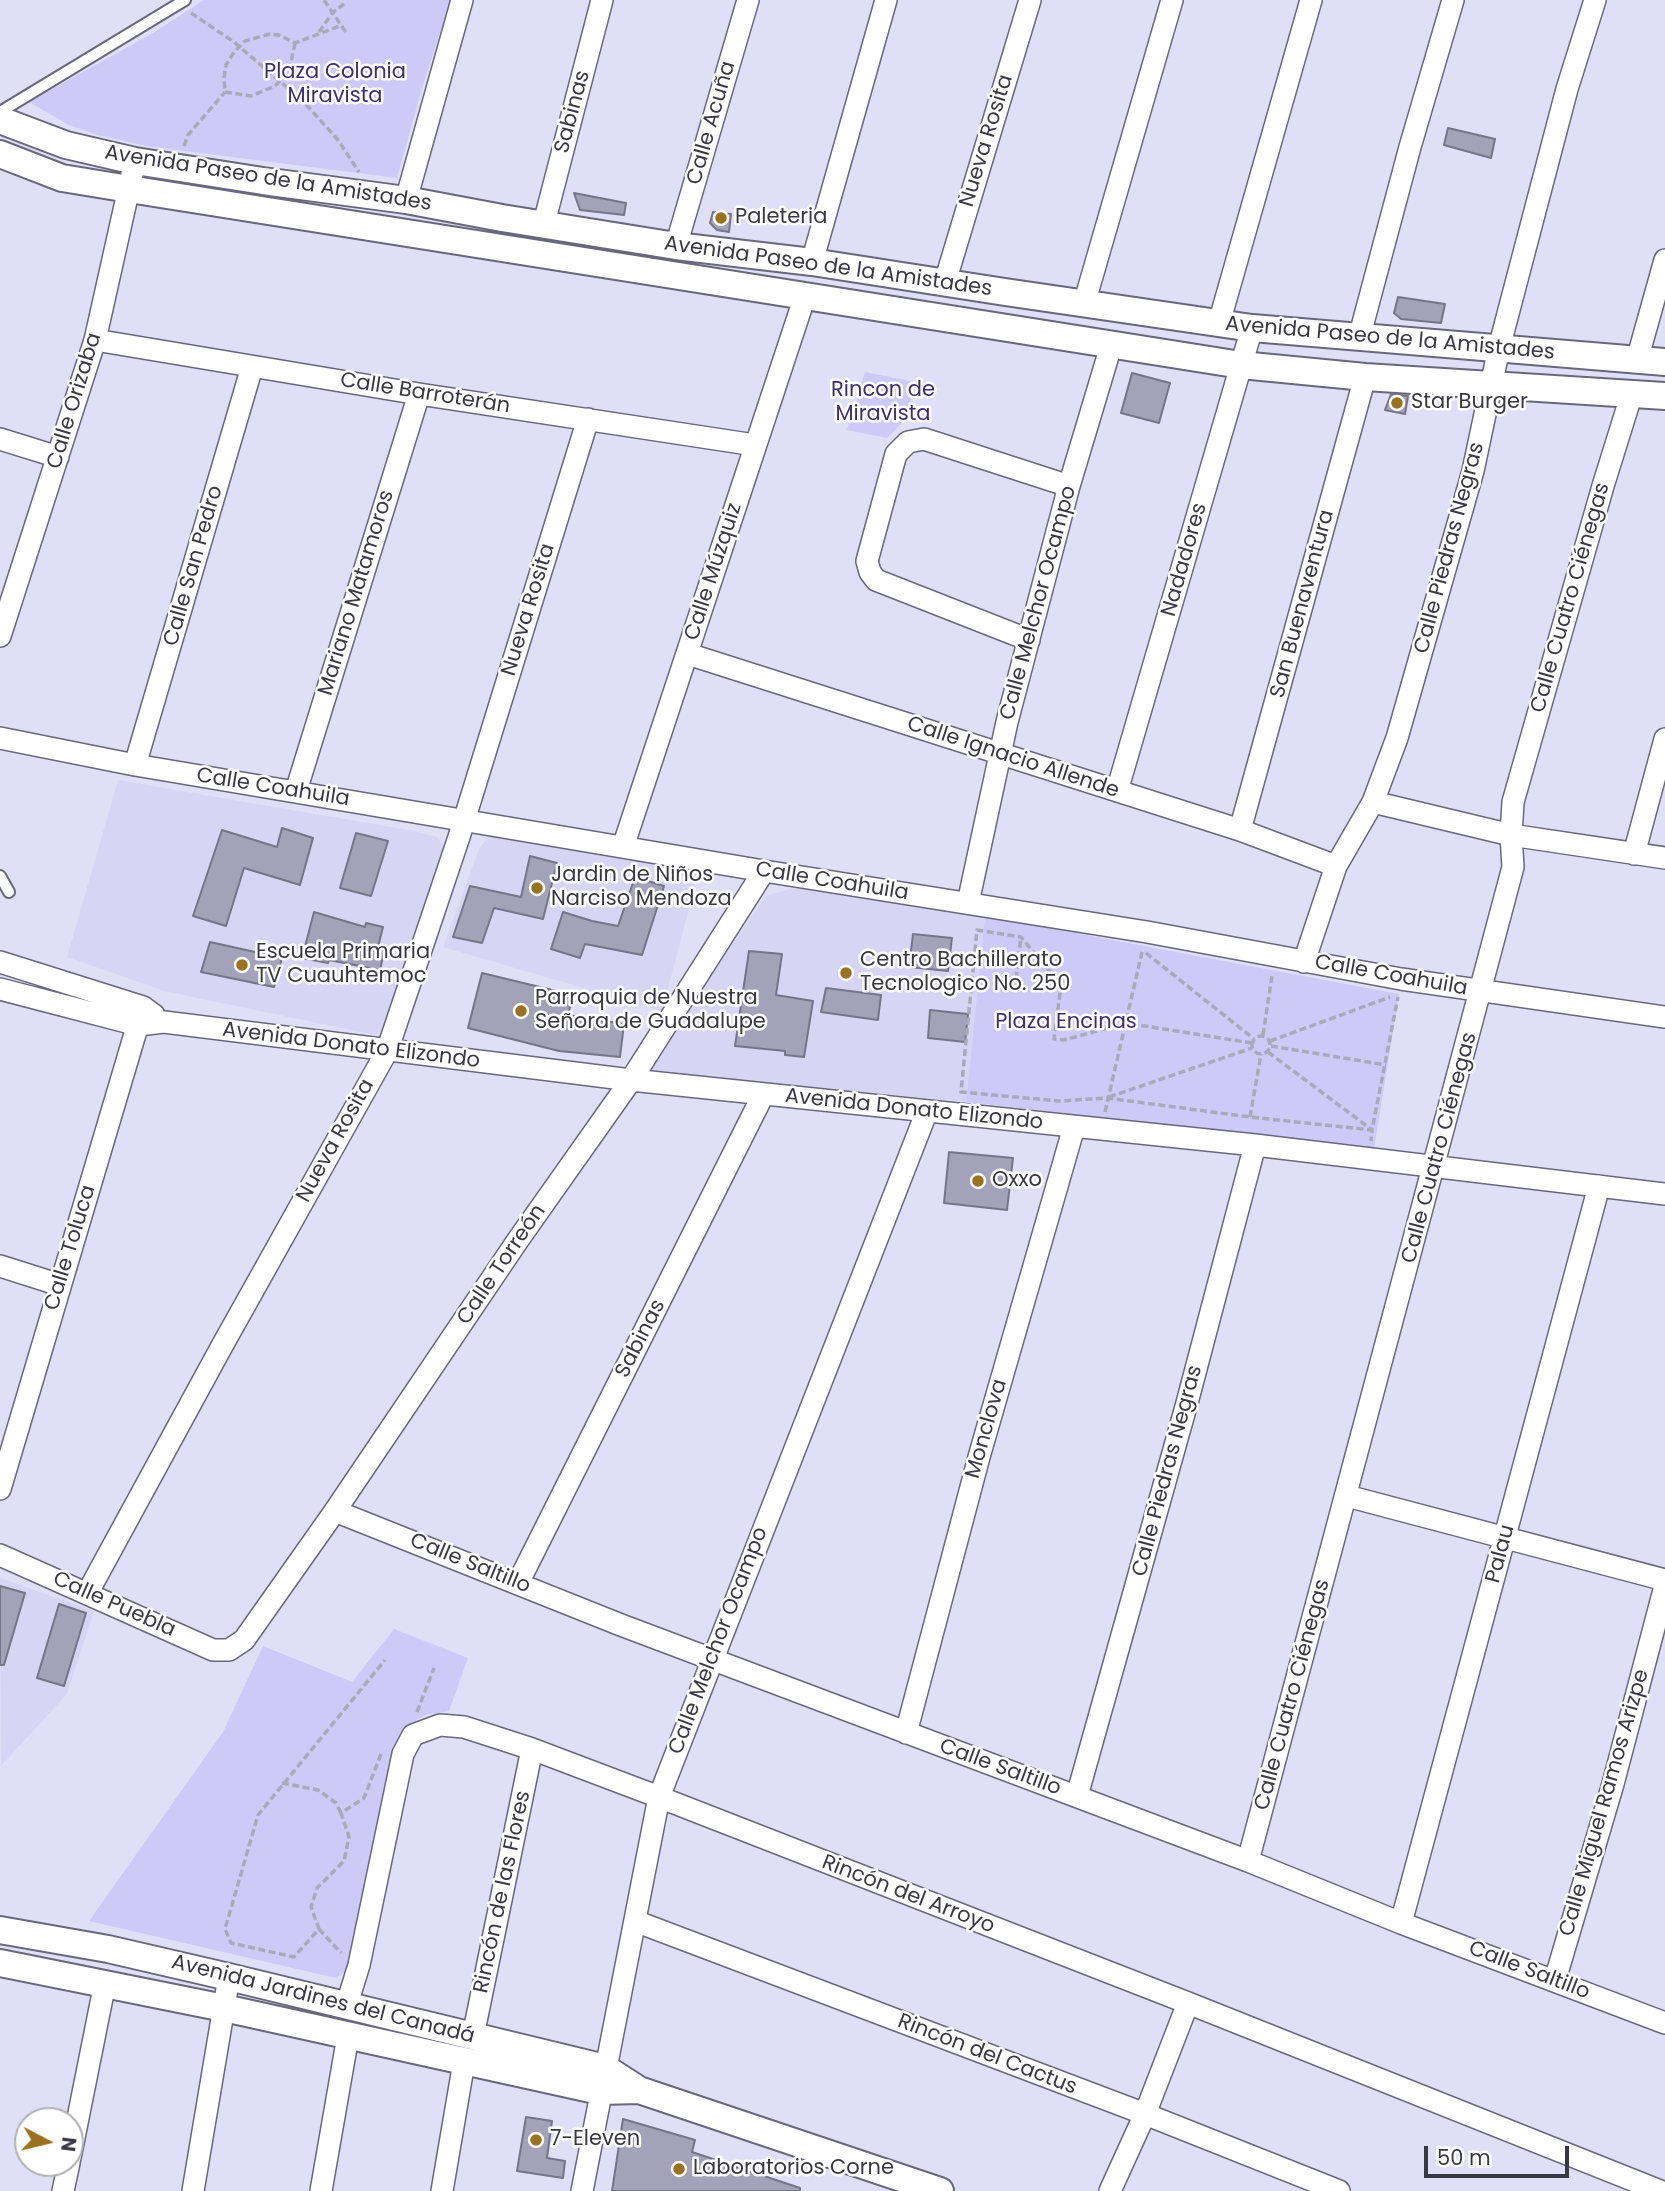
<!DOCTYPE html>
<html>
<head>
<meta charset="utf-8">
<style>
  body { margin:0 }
  #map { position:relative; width:1665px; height:2191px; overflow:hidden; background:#e1dff7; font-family:Poppins,sans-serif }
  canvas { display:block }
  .north { position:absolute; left:14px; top:2107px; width:70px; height:70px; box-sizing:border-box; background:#fff; border:2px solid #b0b0b4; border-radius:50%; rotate:97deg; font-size:19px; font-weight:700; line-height:28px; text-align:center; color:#3a3943 }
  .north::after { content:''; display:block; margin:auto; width:24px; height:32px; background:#9a711e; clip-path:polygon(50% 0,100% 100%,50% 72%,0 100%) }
  .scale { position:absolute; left:1424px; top:2146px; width:145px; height:32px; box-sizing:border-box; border:4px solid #3a3943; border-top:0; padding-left:9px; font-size:21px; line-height:24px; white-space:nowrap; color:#3a3943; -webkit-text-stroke:5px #fff; paint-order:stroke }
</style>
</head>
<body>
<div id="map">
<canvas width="1665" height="2191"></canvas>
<div class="north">N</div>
<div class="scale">50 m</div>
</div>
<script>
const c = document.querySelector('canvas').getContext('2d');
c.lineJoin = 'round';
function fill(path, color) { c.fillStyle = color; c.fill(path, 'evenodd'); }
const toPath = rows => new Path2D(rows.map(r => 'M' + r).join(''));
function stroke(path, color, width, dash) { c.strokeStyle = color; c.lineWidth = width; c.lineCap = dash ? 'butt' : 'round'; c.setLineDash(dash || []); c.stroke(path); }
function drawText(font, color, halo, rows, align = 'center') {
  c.font = font + ' Poppins,sans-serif'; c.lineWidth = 5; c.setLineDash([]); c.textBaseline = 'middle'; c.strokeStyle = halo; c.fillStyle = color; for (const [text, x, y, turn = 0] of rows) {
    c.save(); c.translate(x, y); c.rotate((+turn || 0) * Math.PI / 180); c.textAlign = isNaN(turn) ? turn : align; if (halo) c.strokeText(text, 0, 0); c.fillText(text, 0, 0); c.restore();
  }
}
fill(toPath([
  [118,780,414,831,437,837,445,848,386,1030,375,1035,164,991,67,957],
  [495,828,703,856,662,1011,443,947,479,849],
  [793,888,985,916,966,1102,644,1071,766,896],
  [0,1578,94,1611,67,1694,1,1766]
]), '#d8d5f4');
fill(toPath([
  [204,0,451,0,423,85,397,178,146,146,98,135,69,125,29,102,153,33],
  [865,372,915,382,907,418,887,438,847,430],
  [985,916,1399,994,1374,1149,966,1102],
  [394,1629,468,1658,449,1711,426,1715,411,1723,400,1741,349,1969,336,1978,89,1921,223,1732,263,1646,352,1682]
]), '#cfc9f7');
const building = toPath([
  [1448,128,1495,139,1491,158,1444,145,1448,128],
  [574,193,626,203,624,215,580,210,574,193],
  [713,212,731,214,729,232,717,230,710,223,713,212],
  [1398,297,1445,304,1441,323,1401,319,1394,313,1398,297],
  [1132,373,1170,383,1159,423,1121,413,1132,373],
  [1391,394,1408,396,1405,414,1385,410,1391,394],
  [282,828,313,838,300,885,244,868,226,926,193,916,222,830,277,847,282,828],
  [356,833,388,841,371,896,340,888,356,833],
  [530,856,557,863,543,919,494,908,482,943,453,937,470,886,521,897,530,856],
  [635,877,664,886,642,955,585,944,580,958,551,949,563,912,592,921,618,926,635,877],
  [314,912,365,927,366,923,383,927,378,947,385,948,380,970,329,960,328,963,302,958,314,912],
  [913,934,952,938,948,971,909,967,913,934],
  [210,942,282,958,274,987,201,972,210,942],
  [749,951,782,954,776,995,813,1001,804,1057,785,1055,785,1051,735,1046,749,951],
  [482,973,573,995,568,1015,624,1024,620,1057,559,1051,468,1028,482,973],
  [826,988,881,995,878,1020,821,1012,826,988],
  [930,1010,968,1014,965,1042,928,1038,930,1010],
  [949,1152,1013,1158,1007,1210,944,1203,949,1152],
  [0,1586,25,1593,4,1665,0,1665,0,1586],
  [59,1604,86,1613,64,1686,37,1678,59,1604],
  [526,2117,552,2121,547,2158,565,2161,563,2178,517,2171,526,2117],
  [623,2119,695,2140,692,2152,800,2188,800,2191,612,2191,623,2119]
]);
fill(building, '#a4a2b8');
stroke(building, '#767489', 2);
const service = toPath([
  [0,112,185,0],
  [0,876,9,892]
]);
const minor = toPath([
  [406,200,462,0],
  [544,223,602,0],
  [676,246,748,0],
  [812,262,886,0],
  [945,282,1030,0],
  [1084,304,1172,0],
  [1219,323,1311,0],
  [1359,338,1410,147,1453,0],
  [95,340,419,394,755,445],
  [1637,360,1665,260],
  [0,439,58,457],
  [0,636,95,340,135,161],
  [1029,640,876,580,870,572,867,561,896,454,908,442,924,439,1069,486],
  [688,654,1240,830,1336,866],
  [0,738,135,765,764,871,1147,932,1401,979,1665,1017],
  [135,765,252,367],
  [296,791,419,394],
  [1117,791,1252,328],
  [1373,802,1511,835,1665,858],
  [1240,830,1365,377],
  [623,847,805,296],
  [1634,854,1665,739],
  [968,903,1007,722,1069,486,1111,346],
  [0,962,143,1007,154,1015],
  [1304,962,1336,866,1373,802,1397,738,1473,471,1499,348,1567,89,1595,0],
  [0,989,138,1025,164,1022,631,1080,1255,1145,1665,1194],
  [0,1266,60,1285],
  [0,1489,143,1007],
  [1347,1496,1665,1580],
  [335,1511,621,1625,1248,1861,1401,1923,1665,2023],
  [0,1555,213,1650,229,1650,244,1640,335,1511,518,1240,631,1080,764,871],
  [518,1583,763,1095],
  [88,1592,222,1346,387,1051,459,837,588,419],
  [906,1733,979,1457,1074,1127],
  [1077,1796,1187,1403,1255,1145],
  [1248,1861,1513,867,1511,835,1513,802,1603,486,1632,393],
  [635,1921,1145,2114,1339,2191],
  [1401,1923,1599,1186],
  [1555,1980,1613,1784,1665,1586],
  [346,2007,359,1965,403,1754,413,1735,440,1725,464,1727,532,1749,659,1797,1188,2003,1660,2191],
  [473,2036,532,1749],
  [70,2158,105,1983],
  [63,2191,69,2163],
  [193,2191,229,1977],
  [321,2191,348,2036],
  [442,2191,464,2062],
  [582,2191,659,1797,927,1111],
  [1110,2191,1145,2114,1188,2003]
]);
const tertiary = toPath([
  [0,120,66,145,135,161,263,181,406,200,502,218,676,246,812,262,1005,292,1252,328,1665,362],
  [0,154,62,178,129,189,1241,365,1365,377,1665,396],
  [0,1930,108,1949,229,1977,605,2068,639,2090,940,2191],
  [0,1963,224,2008,600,2091,639,2090]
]);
stroke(service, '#69677c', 14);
stroke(minor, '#69677c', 24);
stroke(tertiary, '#69677c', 30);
stroke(toPath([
  [324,0,347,34],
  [191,13,234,42,303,101,338,140,359,172],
  [319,32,333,12,344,4],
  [295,43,289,71,275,86,251,96,225,92,224,78,226,65,234,52,245,41,270,34,279,35,295,43,342,25],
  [184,146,188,135,225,92],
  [1146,953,1254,1039],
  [1016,979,1021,937],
  [1263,1035,1272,976],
  '1252 1045a9 9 0 1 1 18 0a9 9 0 1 1-18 0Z',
  [1270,1041,1390,997],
  [1252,1043,1126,1023,1064,1040,1054,1039,1061,985,1021,937,977,930,961,1092,1059,1101,1107,1098,1250,1117,1372,1130,1398,997],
  [1271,1046,1386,1065],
  [1268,1052,1372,1130,1371,1141],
  [1109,1097,1252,1048],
  [1105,1112,1142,952],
  [1250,1117,1261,1054],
  [417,1712,434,1668],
  [381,1754,364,1798,341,1813,349,1837,344,1861,317,1888,311,1907,319,1929,294,1957,231,1943,225,1929,258,1815,385,1660],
  [282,1783,318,1790,336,1803,341,1813],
  [319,1929,341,1953]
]), '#aaa9bc', 3.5, [7, 3.5]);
stroke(service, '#fff', 10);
stroke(minor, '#fff', 21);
stroke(tertiary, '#fff', 26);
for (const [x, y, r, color] of [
  [721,218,7,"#9a711e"],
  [1397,403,7,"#9a711e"],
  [537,888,7,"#9a711e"],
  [242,965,7,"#9a711e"],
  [846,973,7,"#9a711e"],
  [521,1011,7,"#9a711e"],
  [978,1181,7,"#9a711e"],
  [536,2140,7,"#9a711e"],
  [679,2169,7,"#9a711e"]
]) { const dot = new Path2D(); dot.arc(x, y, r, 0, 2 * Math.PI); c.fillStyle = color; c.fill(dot); stroke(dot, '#fff', 2.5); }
drawText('21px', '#3e2e72', '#fff', [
  ["Plaza Colonia",335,73],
  ["Miravista",335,97],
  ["Rincon de",883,391],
  ["Miravista",883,415],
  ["Plaza Encinas",1066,1023]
]);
drawText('21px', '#3a3943', '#fff', [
  ["Sabinas",573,112,-75],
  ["Calle Acuña",712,123,-74],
  ["Nueva Rosita",987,141,-73],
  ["Avenida Paseo de la Amistades",268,179,9],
  ["Avenida Paseo de la Amistades",828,267,8],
  ["Avenida Paseo de la Amistades",1390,339,5],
  ["Calle Barroterán",425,394,9],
  ["Calle Orizaba",75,401,-73],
  ["Calle Piedras Negras",1450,548,-75],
  ["Nadadores",1185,560,-74],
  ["Calle San Pedro",194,566,-74],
  ["Calle Múzquiz",714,572,-72],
  ["Mariano Matamoros",357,593,-73],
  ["Calle Cuatro Ciénegas",1571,598,-74],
  ["Calle Melchor Ocampo",1039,603,-75],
  ["San Buenaventura",1303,604,-75],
  ["Nueva Rosita",529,610,-73],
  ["Calle Ignacio Allende",1013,758,18],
  ["Calle Coahuila",273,788,9],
  ["Calle Coahuila",832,882,9],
  ["Calle Coahuila",1391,976,10],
  ["Avenida Donato Elizondo",351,1046,7],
  ["Avenida Donato Elizondo",914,1110,6],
  ["Nueva Rosita",336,1141,-61],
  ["Calle Cuatro Ciénegas",1440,1148,-75],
  ["Calle Toluca",71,1248,-73],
  ["Calle Torreón",502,1265,-56],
  ["Sabinas",641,1339,-63],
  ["Monclova",987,1429,-74],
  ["Calle Piedras Negras",1168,1471,-75],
  ["Palau",1501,1554,-75],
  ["Calle Saltillo",470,1564,22],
  ["Calle Puebla",114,1605,24],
  ["Calle Melchor Ocampo",719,1641,-69],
  ["Calle Cuatro Ciénegas",1293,1695,-75],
  ["Calle Saltillo",1000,1768,20],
  ["Calle Miguel Ramos Arizpe",1605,1803,-74],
  ["Rincón de las Flores",503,1892,-78],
  ["Rincón del Arroyo",908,1895,21],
  ["Calle Saltillo",1529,1971,21],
  ["Avenida Jardines del Canadá",323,2000,14],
  ["Rincón del Cactus",987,2055,21]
]);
drawText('21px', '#3a3943', '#fff', [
  ["Paleteria",735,218],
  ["Star Burger",1411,403],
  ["Jardin de Niños",551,876],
  ["Narciso Mendoza",551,900],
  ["Escuela Primaria",256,953],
  ["TV Cuauhtemoc",256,977],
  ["Centro Bachillerato",860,961],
  ["Tecnologico No. 250",860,985],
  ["Parroquia de Nuestra",535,999],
  ["Señora de Guadalupe",535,1023],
  ["Oxxo",992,1181],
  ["7-Eleven",550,2140],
  ["Laboratorios Corne",693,2169]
], 'left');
</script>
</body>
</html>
